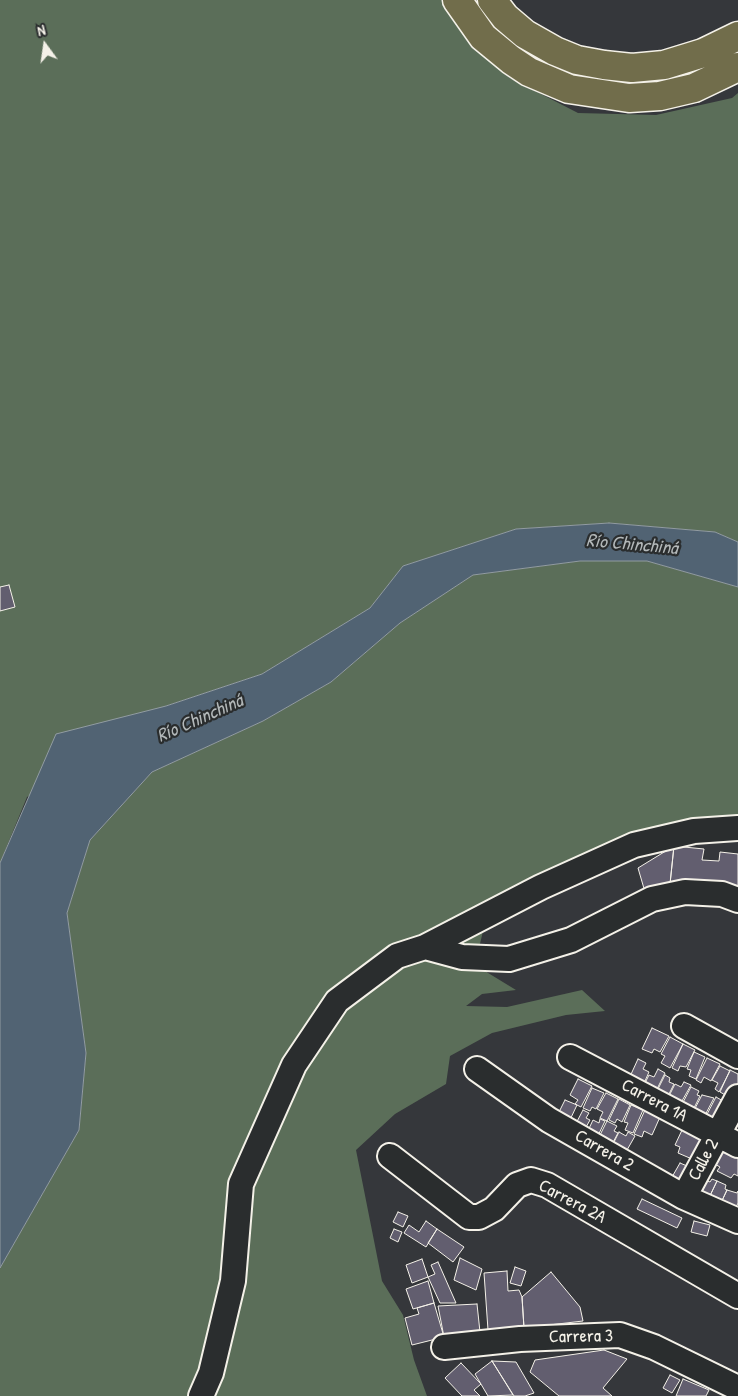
<!DOCTYPE html>
<html>
<head>
<meta charset="utf-8">
<style>
  body { margin:0 }
  #map { position:relative; width:738px; height:1396px; overflow:hidden; background:#35373b; font-family:"Patrick Hand",sans-serif }
  canvas { display:block }
  .north { position:absolute; left:20px; top:20px; width:50px; height:50px; -webkit-text-stroke:4px #2a2d2e; paint-order:stroke; rotate:346deg; font-size:14px; font-weight:700; line-height:20px; text-align:center; color:#f4f1e8 }
  .north::after { content:''; display:block; margin:auto; width:18px; height:22px; background:#f4f1e8; clip-path:polygon(50% 0,100% 100%,50% 72%,0 100%) }
</style>
</head>
<body>
<div id="map">
<canvas width="738" height="1396"></canvas>
<div class="north">N</div>
</div>
<script>
const c = document.querySelector('canvas').getContext('2d');
c.lineJoin = 'round';
function fill(path, color) { c.fillStyle = color; c.fill(path, 'evenodd'); }
const toPath = rows => new Path2D(rows.map(r => 'M' + r).join(''));
function stroke(path, color, width, dash) { c.strokeStyle = color; c.lineWidth = width; c.lineCap = dash ? 'butt' : 'round'; c.setLineDash(dash || []); c.stroke(path); }
function drawText(font, color, halo, rows, align = 'center') {
  c.font = font + ' "Patrick Hand",sans-serif'; c.lineWidth = 4.5; c.setLineDash([]); c.textBaseline = 'middle'; c.strokeStyle = halo; c.fillStyle = color; for (const [text, x, y, turn = 0] of rows) {
    c.save(); c.translate(x, y); c.rotate((+turn || 0) * Math.PI / 180); c.textAlign = isNaN(turn) ? turn : align; if (halo) c.strokeText(text, 0, 0); c.fillText(text, 0, 0); c.restore();
  }
}
fill(toPath([
  [0,0,446,0,474,42,510,78,578,113,656,115,732,98,738,93,738,542,715,532,609,523,516,529,403,566,370,608,262,674,166,706,27,797,0,863],
  [580,561,647,561,738,587,738,820,488,910,475,965,516,990,482,994,466,1006,507,1007,582,990,605,1011,566,1015,492,1033,450,1056,446,1084,395,1114,356,1150,382,1281,403,1315,414,1360,427,1396,0,1396,0,1268,79,1130,86,1053,67,913,90,840,152,772,263,721,331,682,400,623,473,575]
]), '#5b6e59');
const water = toPath([
  [609,523,715,532,738,542,738,587,647,561,580,561,473,575,400,623,331,682,263,721,152,772,90,840,67,913,86,1053,79,1130,0,1268,0,863,56,734,166,706,262,674,370,608,403,566,516,529,609,523]
]);
fill(water, '#516373');
stroke(water, '#929ca2', 1);
const building = toPath([
  [9,585,15,607,0,611,0,587,9,585],
  [674,846,670,884,645,892,638,868,674,846],
  [674,846,704,849,702,860,719,861,720,852,738,854,738,890,670,884,674,846],
  [652,1028,669,1036,660,1052,654,1049,652,1053,642,1049,652,1028],
  [670,1037,683,1044,670,1068,661,1063,665,1056,661,1054,670,1037],
  [683,1044,695,1050,686,1067,680,1066,678,1071,672,1068,683,1044],
  [694,1052,705,1057,696,1079,689,1076,691,1070,687,1069,694,1052],
  [707,1058,720,1064,711,1081,704,1077,701,1083,696,1080,707,1058],
  [638,1059,646,1063,643,1069,649,1072,641,1090,627,1083,638,1059],
  [720,1066,730,1071,719,1092,715,1089,718,1083,712,1080,720,1066],
  [658,1069,665,1073,653,1097,641,1091,649,1075,654,1077,658,1069],
  [730,1070,738,1074,738,1093,727,1096,720,1092,730,1070],
  [665,1075,670,1078,669,1082,674,1084,665,1102,654,1097,665,1075],
  [578,1079,592,1086,581,1107,575,1104,578,1100,570,1095,578,1079],
  [684,1082,691,1085,678,1108,666,1102,675,1084,681,1087,684,1082],
  [691,1087,699,1091,697,1095,700,1096,691,1114,680,1108,691,1087],
  [592,1088,604,1093,596,1109,592,1107,590,1111,583,1108,592,1088],
  [606,1093,618,1099,607,1121,600,1118,603,1112,597,1109,606,1093],
  [702,1095,714,1098,703,1119,692,1114,702,1095],
  [716,1097,723,1101,719,1127,704,1120,716,1097],
  [619,1099,630,1105,622,1122,617,1119,615,1123,609,1120,619,1099],
  [565,1100,577,1105,568,1124,556,1118,565,1100],
  [631,1105,643,1110,633,1133,625,1130,628,1123,624,1122,631,1105],
  [583,1110,589,1113,586,1118,590,1120,581,1136,572,1131,583,1110],
  [645,1110,660,1117,652,1135,644,1131,642,1137,634,1134,645,1110],
  [600,1119,605,1121,594,1144,584,1139,593,1120,599,1123,600,1119],
  [607,1121,617,1126,614,1131,618,1133,609,1150,596,1143,607,1121],
  [683,1128,710,1142,692,1159,678,1153,680,1147,675,1145,683,1128],
  [619,1132,626,1136,628,1132,635,1136,623,1157,610,1150,619,1132],
  [721,1148,738,1157,738,1176,734,1174,731,1178,717,1171,720,1167,713,1163,721,1148],
  [680,1163,687,1166,682,1191,668,1184,680,1163],
  [703,1179,710,1182,712,1179,717,1181,707,1202,694,1196,703,1179],
  [717,1181,726,1185,725,1189,727,1190,719,1207,707,1202,717,1181],
  [727,1190,737,1193,738,1191,738,1203,733,1214,719,1207,727,1190],
  [642,1199,682,1218,677,1228,637,1209,642,1199],
  [398,1212,408,1216,403,1227,393,1222,398,1212],
  [426,1221,437,1229,426,1247,404,1233,409,1225,419,1232,426,1221],
  [694,1221,710,1225,707,1236,691,1232,694,1221],
  [394,1229,402,1232,398,1242,390,1238,394,1229],
  [437,1229,464,1247,453,1262,428,1243,437,1229],
  [460,1258,482,1269,476,1290,454,1280,460,1258],
  [422,1259,428,1277,412,1283,406,1265,422,1259],
  [438,1262,456,1303,440,1303,428,1277,435,1274,431,1265,438,1262],
  [515,1267,526,1271,521,1286,510,1283,515,1267],
  [507,1271,508,1291,519,1290,522,1297,524,1328,488,1330,484,1273,507,1271],
  [551,1272,580,1307,583,1321,524,1328,522,1297,551,1272],
  [428,1281,434,1303,413,1309,406,1289,428,1281],
  [434,1303,444,1337,412,1345,405,1318,419,1314,417,1308,434,1303],
  [477,1304,480,1332,444,1337,438,1306,477,1304],
  [604,1350,627,1359,603,1388,612,1396,559,1396,530,1372,535,1360,604,1350],
  [492,1361,516,1362,534,1393,525,1396,514,1396,492,1361],
  [492,1361,513,1395,488,1396,475,1374,492,1361],
  [461,1363,481,1384,474,1390,480,1396,462,1396,445,1378,461,1363],
  [670,1375,680,1380,672,1393,663,1388,670,1375],
  [683,1379,709,1390,706,1396,676,1396,683,1379]
]);
fill(building, '#625e6f');
stroke(building, '#f4f1e8', 1);
const minor = toPath([
  [425,947,462,957,509,959,571,940,652,899,685,892,722,894,738,900],
  [684,1026,738,1056],
  [570,1057,738,1145],
  [477,1069,549,1120,684,1197,738,1221],
  [390,1156,469,1217,479,1217,494,1209,517,1185,531,1180,547,1185,738,1296],
  [684,1197,738,1097],
  [444,1347,520,1339,620,1335,654,1347,738,1388],
  [201,1396,211,1373,233,1281,241,1184,294,1065,337,1001,397,956,425,947,541,887,634,845,694,831,738,828]
]);
const highway = toPath([
  [457,0,483,37,511,60,529,72,569,89,629,98,660,96,694,88,738,67],
  [492,0,505,17,525,34,555,51,577,60,604,65,632,68,664,65,703,53,738,36]
]);
stroke(minor, '#f4f1e8', 28);
stroke(highway, '#f4f1e8', 31);
stroke(minor, '#2a2d2e', 24);
stroke(highway, '#716d4b', 28);
drawText('18px', '#f4f1e8', '#2a2d2e', [
  ["Carrera 1A",654,1101,28],
  ["Carrera 2",604,1151,30],
  ["Calle 2",704,1160,-62],
  ["Carrera 2A",572,1202,28],
  ["Carrera 3",581,1337,-1]
]);
drawText('italic 19px', '#b3b8b9', '#2a2d2e', [
  ["Río Chinchiná",632,545,5],
  ["Río Chinchiná",200,719,-24]
]);
</script>
</body>
</html>
